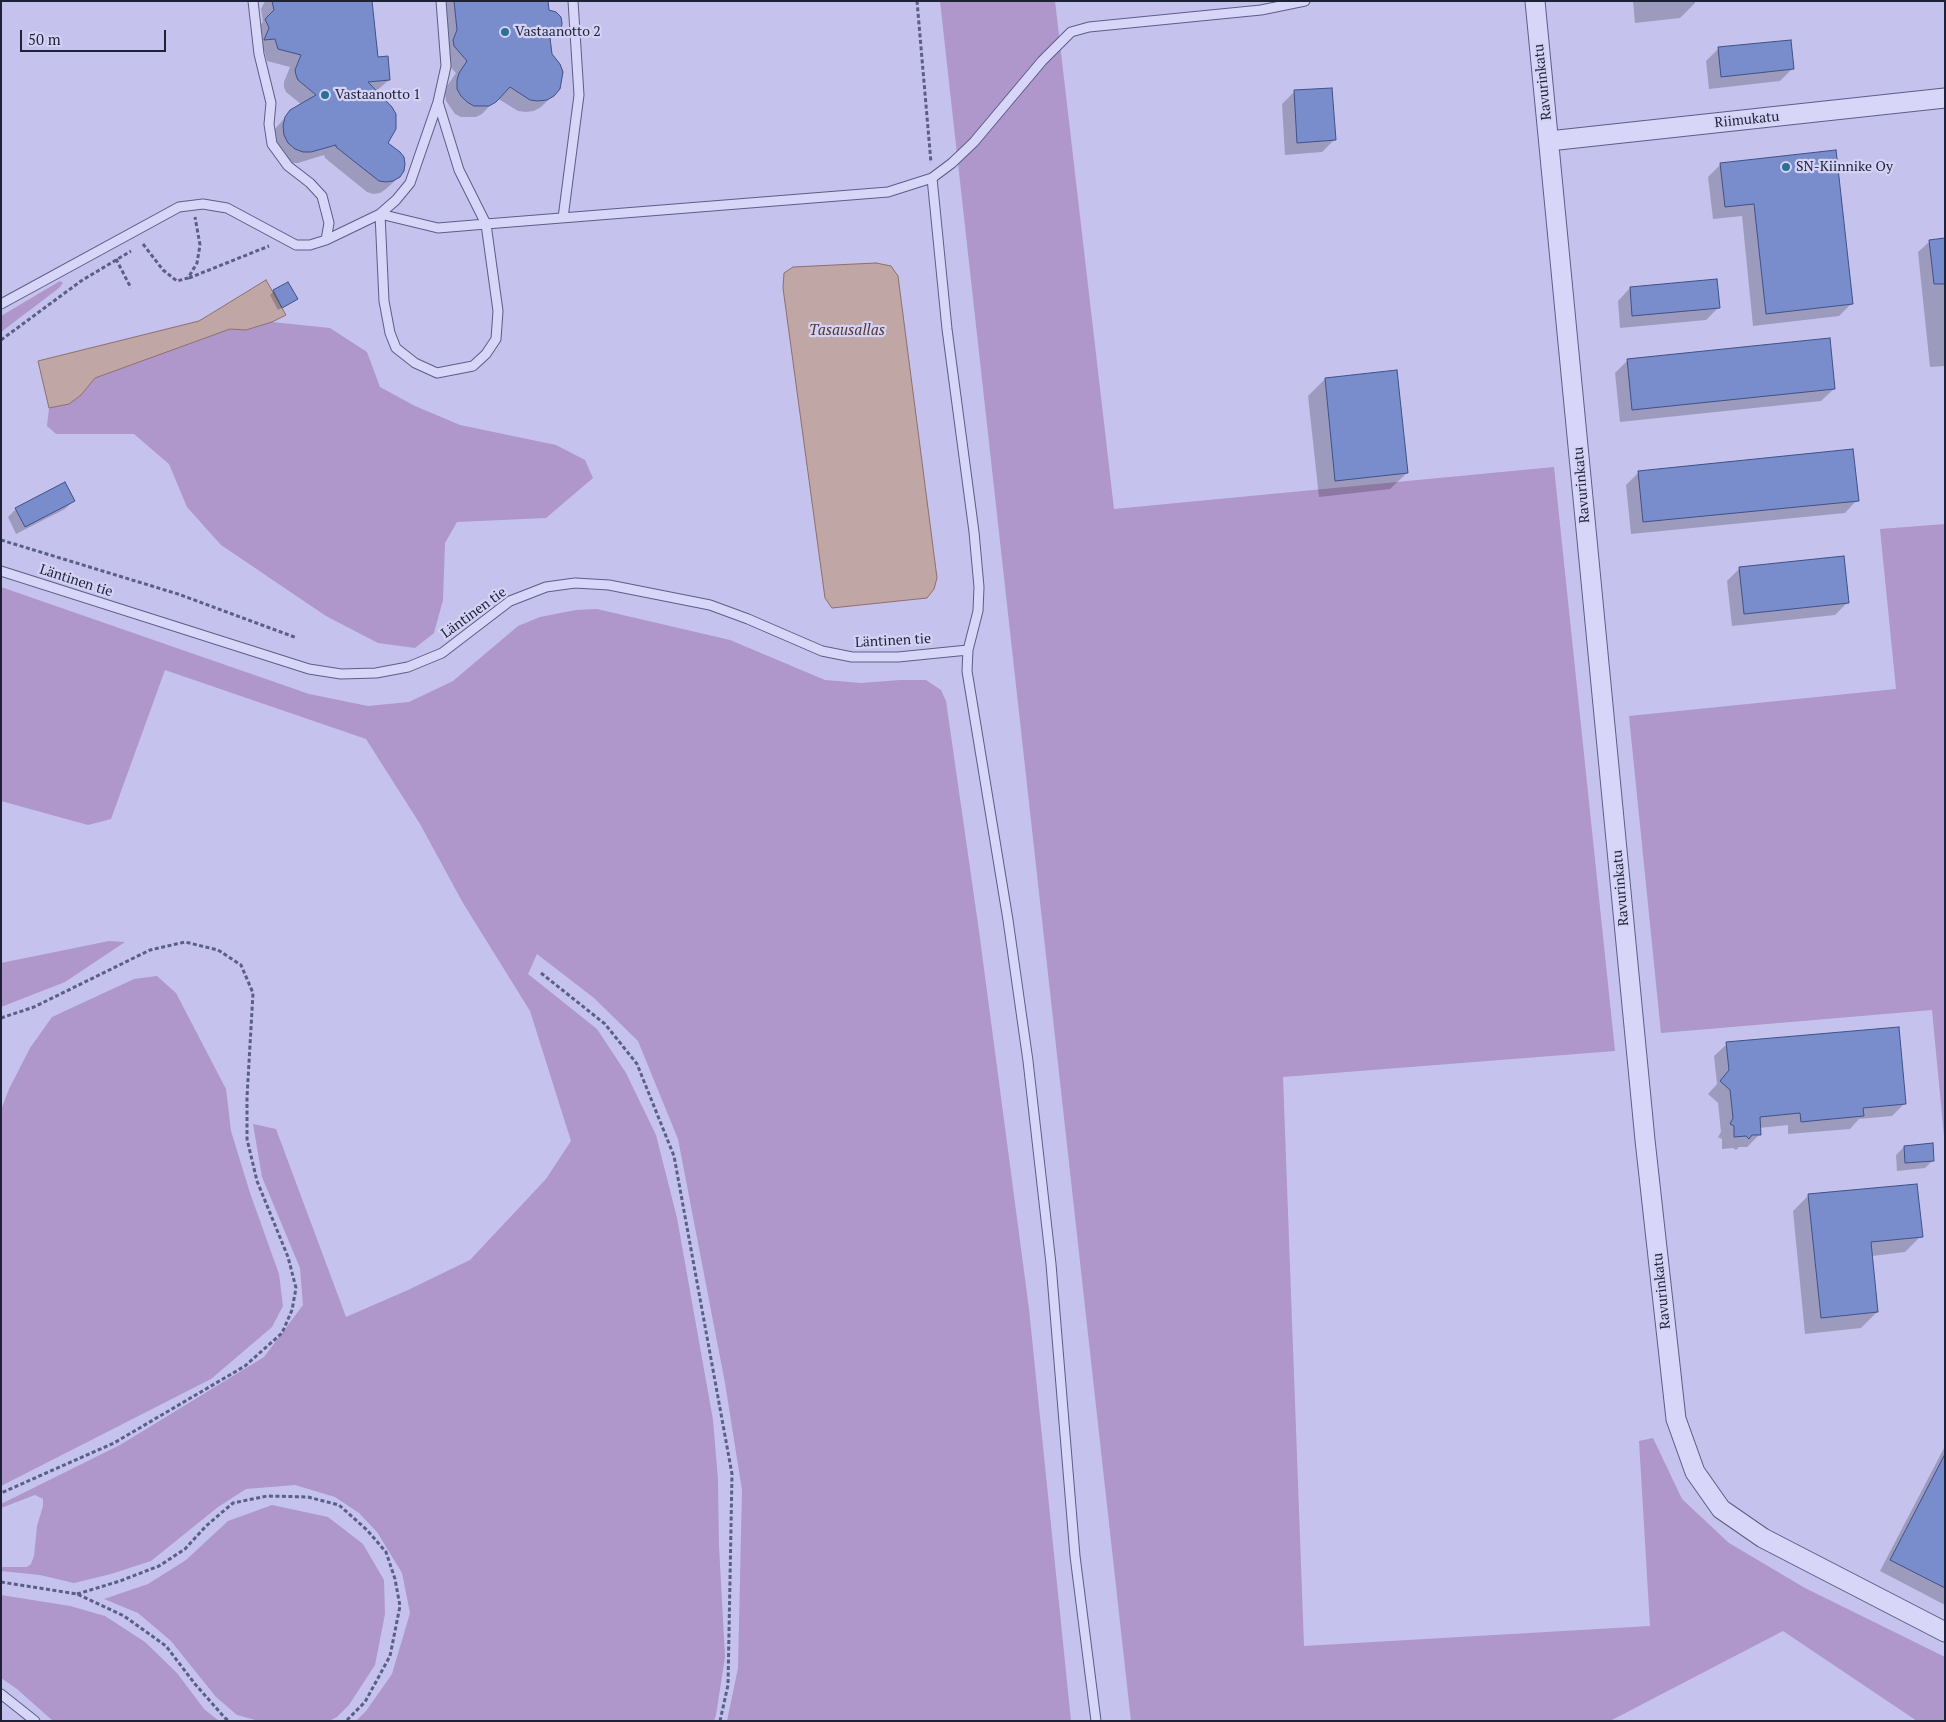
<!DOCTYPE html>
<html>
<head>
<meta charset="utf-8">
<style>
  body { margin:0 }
  #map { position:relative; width:1946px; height:1722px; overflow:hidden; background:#c5c2ed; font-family:"PT Serif",serif }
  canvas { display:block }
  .frame { position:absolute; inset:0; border:2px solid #1e2237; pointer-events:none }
  .scale { position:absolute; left:20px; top:30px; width:146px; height:22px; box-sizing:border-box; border:2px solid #1e2237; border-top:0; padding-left:6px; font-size:15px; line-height:18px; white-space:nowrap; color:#1e2237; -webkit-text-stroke:4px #d4d2f5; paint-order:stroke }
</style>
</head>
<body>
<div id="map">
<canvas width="1946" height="1722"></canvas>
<div class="frame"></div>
<div class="scale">50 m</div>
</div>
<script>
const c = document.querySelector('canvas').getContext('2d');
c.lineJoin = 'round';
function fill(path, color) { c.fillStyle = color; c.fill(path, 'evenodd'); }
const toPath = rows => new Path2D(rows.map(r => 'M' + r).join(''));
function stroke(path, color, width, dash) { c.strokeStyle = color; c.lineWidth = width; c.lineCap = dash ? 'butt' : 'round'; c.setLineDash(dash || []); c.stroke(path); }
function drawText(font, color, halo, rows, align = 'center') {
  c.font = font + ' "PT Serif",serif'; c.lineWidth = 4.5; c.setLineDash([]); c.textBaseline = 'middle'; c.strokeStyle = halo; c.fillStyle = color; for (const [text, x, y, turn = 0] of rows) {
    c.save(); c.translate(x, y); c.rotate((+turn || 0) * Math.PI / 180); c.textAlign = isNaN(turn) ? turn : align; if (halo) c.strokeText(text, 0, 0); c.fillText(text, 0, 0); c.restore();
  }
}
fill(toPath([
  [940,1,1055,1,1114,509,1554,467,1615,1051,1283,1077,1304,1646,1650,1626,1639,1441,1653,1438,1682,1499,1729,1543,1805,1588,1945,1657,1945,1721,1917,1721,1783,1631,1610,1721,1131,1721],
  [60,281,63,283,59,288,1,332,1,316],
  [272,322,330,328,367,352,380,387,415,406,460,425,556,445,585,460,593,478,546,518,457,522,445,543,443,600,434,633,415,648,378,643,326,616,221,545,187,507,169,464,134,434,56,434,47,426,49,408,69,404,81,395,95,378,230,329,246,330],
  [1945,524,1945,1147,1932,1010,1661,1033,1629,716,1896,689,1880,529],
  [1,587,309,694,368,706,409,702,453,681,518,626,540,617,576,610,597,609,730,640,825,680,861,683,900,680,926,680,941,690,946,701,979,931,1029,1309,1071,1721,727,1721,738,1668,742,1490,725,1383,678,1139,638,1041,594,998,537,954,528,974,597,1029,626,1073,656,1135,677,1218,713,1420,718,1479,719,1546,725,1657,716,1715,714,1721,356,1721,366,1711,392,1674,410,1613,402,1573,377,1532,359,1513,335,1497,295,1485,246,1489,218,1507,151,1561,111,1574,74,1583,40,1575,1,1571,1,1567,27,1567,31,1564,34,1556,37,1526,43,1506,43,1499,35,1495,1,1508,1,1504,120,1445,264,1357,303,1305,300,1268,262,1177,253,1124,276,1129,346,1317,408,1290,470,1260,546,1179,571,1141,530,1011,463,903,420,824,366,739,165,670,111,819,88,825,1,801],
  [109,941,125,942,65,982,1,1007,1,963],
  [157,976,176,993,226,1089,231,1131,250,1193,279,1274,283,1306,272,1327,211,1379,1,1486,1,1110,9,1089,30,1048,52,1017,134,979],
  [272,1505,328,1517,363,1544,384,1580,385,1614,375,1665,349,1705,337,1717,329,1721,259,1721,237,1715,216,1697,171,1641,138,1613,104,1599,148,1584,186,1560,228,1521],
  [1,1595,70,1606,105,1616,145,1642,177,1673,204,1709,219,1721,53,1721,17,1689,1,1678]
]), '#af96cb');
const water = toPath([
  [876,263,891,266,898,276,937,578,934,589,927,598,832,608,825,598,783,288,784,273,793,267,876,263],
  [266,280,286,315,272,322,246,330,230,329,95,378,81,395,69,404,49,408,38,361,199,321,266,280]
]);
fill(water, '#c0a6a5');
stroke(water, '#8e6f6c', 1);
fill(toPath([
  [265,1,371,1,377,59,389,80,375,92,386,143,399,177,386,189,380,193,373,194,367,192,325,158,324,155,298,163,290,163,277,155,274,130,291,111,302,105,286,92,284,87,284,82,290,67,267,61,264,50,253,51,258,41,254,31,263,22,261,9],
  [442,1,547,1,548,11,560,29,549,40,553,95,541,107,534,111,526,112,518,111,497,98,482,114,476,117,461,117,455,114,446,101,445,93,447,86,456,73,442,58],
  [1633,1,1695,1,1695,3,1680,18,1635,23],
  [1718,49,1792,69,1780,81,1709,89,1706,61],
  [1294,92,1334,140,1322,152,1285,155,1282,104],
  [1721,164,1851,304,1839,316,1753,326,1742,216,1713,219,1708,177],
  [1945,239,1945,366,1930,367,1918,252,1930,241],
  [1630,288,1718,308,1706,320,1620,328,1618,301],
  [274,291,296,299,278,310,270,295],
  [1628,360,1834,389,1821,401,1620,422,1615,373],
  [1325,379,1407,473,1390,489,1319,497,1308,396],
  [1639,472,1857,500,1845,513,1631,534,1626,485],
  [73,501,65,509,16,534,8,517,16,509],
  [1740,568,1848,602,1835,615,1732,626,1727,581],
  [1727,1044,1904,1104,1892,1116,1859,1119,1850,1129,1788,1134,1788,1125,1759,1128,1760,1134,1747,1147,1739,1147,1736,1150,1733,1148,1722,1149,1722,1139,1718,1137,1721,1132,1718,1103,1708,1094,1717,1084,1714,1056],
  [1904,1147,1933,1160,1925,1168,1897,1171,1896,1155],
  [1809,1195,1921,1236,1905,1252,1872,1256,1877,1312,1861,1328,1805,1334,1793,1211],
  [1945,1446,1945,1605,1880,1571]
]), '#0003');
const building = toPath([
  [272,1,372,1,378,57,388,56,390,80,368,82,392,107,396,114,396,129,388,143,400,152,404,157,405,164,404,171,400,177,393,181,386,182,379,181,336,147,336,145,311,152,303,152,295,149,288,143,284,135,283,126,285,117,290,110,316,95,298,80,296,75,295,70,301,55,278,49,275,39,264,40,269,28,265,19,274,10,272,1],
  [454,1,548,1,549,10,556,12,561,17,562,23,561,30,550,38,552,54,560,64,563,72,560,89,554,96,547,100,538,101,530,100,510,87,496,102,489,106,474,106,467,102,461,96,457,89,457,80,459,73,467,61,454,46,453,40,457,30,454,1],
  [1791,40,1794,69,1721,77,1718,47,1791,40],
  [1332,88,1336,140,1297,143,1294,90,1332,88],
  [1836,150,1853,304,1766,314,1754,204,1725,207,1720,163,1836,150],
  [1945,238,1945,284,1934,284,1929,240,1945,238],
  [1717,279,1720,308,1632,316,1630,287,1717,279],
  [288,282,298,299,282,308,273,290,288,282],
  [1830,338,1835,389,1632,410,1627,359,1830,338],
  [1397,370,1408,473,1335,481,1325,378,1397,370],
  [1853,449,1859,501,1643,522,1638,471,1853,449],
  [65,482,75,501,25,527,15,508,65,482],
  [1844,556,1849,603,1744,614,1739,567,1844,556],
  [1899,1027,1906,1104,1863,1108,1864,1116,1821,1120,1801,1122,1800,1113,1760,1117,1761,1135,1752,1135,1749,1139,1746,1136,1734,1137,1734,1126,1730,1124,1733,1118,1730,1090,1720,1081,1729,1070,1726,1042,1899,1027],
  [1933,1143,1934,1161,1905,1163,1904,1146,1933,1143],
  [1917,1184,1923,1237,1871,1242,1878,1312,1821,1318,1808,1194,1917,1184],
  [1945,1454,1945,1588,1890,1560,1945,1454]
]);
fill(building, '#798ccb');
stroke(building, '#405186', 1);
const service = toPath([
  [253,1,259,54,271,103,269,124,272,144,288,166,310,183,322,196,329,223,326,240],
  [438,102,459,170,486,224,498,311,496,339,486,354,473,366,437,373,415,363,396,348,390,333,384,301,380,214,438,228,486,224,888,192,932,178,952,163,974,142,1042,61,1071,32,1089,27,1261,10,1305,1],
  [932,178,947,329,974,532,979,587,978,611,968,650,967,671,1008,920,1028,1061,1051,1264,1075,1556,1096,1721],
  [563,218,579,95,573,1],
  [1,304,179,207,203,204,227,208,296,245,310,245,326,240,380,214,396,200,410,183,438,102,446,66,441,1],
  [1,571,309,669,341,674,376,673,408,667,442,653,510,601,546,587,575,583,609,585,710,605,748,619,822,651,852,657,898,657,968,650],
  [1,1694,35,1721]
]);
const minor = toPath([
  [1535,1,1645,1140,1676,1419,1695,1472,1721,1509,1763,1538,1945,1632],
  [1549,141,1945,98]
]);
stroke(service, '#5a5f87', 11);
stroke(minor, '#5a5f87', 21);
stroke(toPath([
  [917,1,931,163],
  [143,244,163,270,177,281,188,278,197,263,200,245,195,217],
  [116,259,131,288],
  [189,278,269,246],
  [1,340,81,281,131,251],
  [1,540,178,594,297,638],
  [541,973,605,1024,637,1064,674,1156,732,1474,728,1685,720,1721],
  [1,1018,34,1007,150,950,185,942,218,950,241,965,253,993,247,1097,247,1139,257,1181,288,1257,296,1288,292,1310,282,1333,245,1366,114,1443,1,1493],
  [1,1582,77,1594,124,1616,166,1646,195,1684,225,1718,229,1721],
  [77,1594,120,1581,159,1566,185,1549,206,1526,233,1503,267,1496,308,1497,339,1505,367,1530,386,1552,395,1579,400,1606,390,1656,365,1702,346,1721]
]), '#5a5f87', 3, [4, 2.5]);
stroke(service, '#d7d5f8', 9);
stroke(minor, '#d7d5f8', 19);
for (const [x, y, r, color] of [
  [505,32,5,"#2b7095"],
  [325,95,5,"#2b7095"],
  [1786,167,5,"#2b7095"]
]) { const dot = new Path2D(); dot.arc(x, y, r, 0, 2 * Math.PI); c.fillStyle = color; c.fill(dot); stroke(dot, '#d4d2f5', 2); }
drawText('14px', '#1e2237', '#d4d2f5', [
  ["Vastaanotto 2",515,32],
  ["Vastaanotto 1",335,95],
  ["SN-Kiinnike Oy",1796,167]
], 'left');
drawText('14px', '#1e2237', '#d4d2f5', [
  ["Ravurinkatu",1543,82,-96],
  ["Riimukatu",1747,120,-6],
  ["Ravurinkatu",1582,485,-95],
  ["Läntinen tie",76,581,18],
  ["Läntinen tie",474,613,-36],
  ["Läntinen tie",893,641,-3],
  ["Ravurinkatu",1621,888,-95],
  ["Ravurinkatu",1662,1291,-96]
]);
drawText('italic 15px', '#56392d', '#d4d2f5', [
  ["Tasausallas",847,331]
]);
</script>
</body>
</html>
